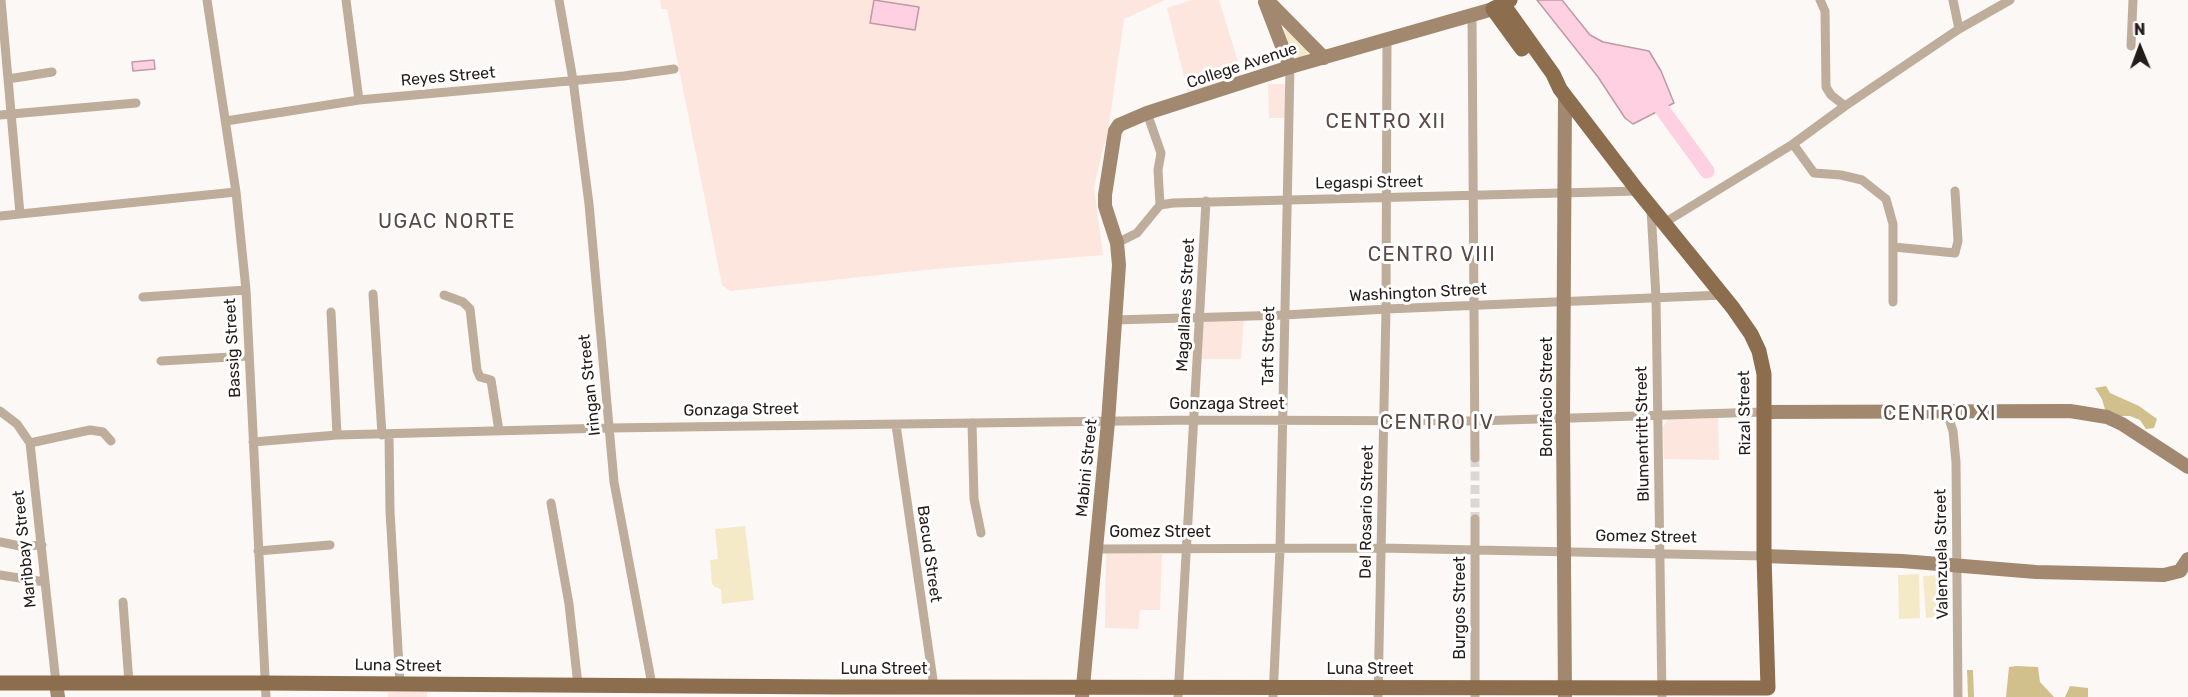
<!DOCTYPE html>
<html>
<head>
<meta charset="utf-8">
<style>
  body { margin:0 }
  #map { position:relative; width:2188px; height:697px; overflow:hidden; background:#fcf8f6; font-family:Rubik,sans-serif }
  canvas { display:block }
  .north { position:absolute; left:2110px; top:18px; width:60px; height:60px; -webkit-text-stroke:4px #fff; paint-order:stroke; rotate:359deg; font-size:16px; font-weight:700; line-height:24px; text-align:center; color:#231c19 }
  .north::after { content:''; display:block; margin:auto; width:21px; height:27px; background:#231c19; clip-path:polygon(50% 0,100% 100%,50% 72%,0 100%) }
</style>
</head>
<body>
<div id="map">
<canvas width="2188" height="697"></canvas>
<div class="north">N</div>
</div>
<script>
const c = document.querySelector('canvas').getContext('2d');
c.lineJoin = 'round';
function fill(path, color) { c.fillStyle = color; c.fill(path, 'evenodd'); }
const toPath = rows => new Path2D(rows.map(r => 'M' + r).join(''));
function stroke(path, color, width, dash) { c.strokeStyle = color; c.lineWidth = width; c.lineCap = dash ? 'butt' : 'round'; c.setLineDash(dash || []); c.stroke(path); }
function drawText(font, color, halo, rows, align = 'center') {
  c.font = font + ' Rubik,sans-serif'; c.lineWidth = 6; c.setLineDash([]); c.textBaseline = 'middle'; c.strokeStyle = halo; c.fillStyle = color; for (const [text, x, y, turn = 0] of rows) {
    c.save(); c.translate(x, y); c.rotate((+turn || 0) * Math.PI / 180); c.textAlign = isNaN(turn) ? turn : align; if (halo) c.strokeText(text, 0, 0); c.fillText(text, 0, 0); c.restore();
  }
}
fill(toPath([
  [660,0,1165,0,1124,19,1107,138,1103,148,1094,188,1103,255,935,269,730,291,722,285,667,9,661,9],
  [1192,0,1219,0,1244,81,1189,97,1167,8],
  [1268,84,1285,84,1286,118,1269,118],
  [1244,318,1241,359,1201,359,1202,321],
  [1718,418,1719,460,1664,459,1663,427,1668,419],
  [1106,553,1162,554,1160,610,1140,610,1138,629,1105,628],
  [388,692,427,692,427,697,388,697]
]), '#fde6dd');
fill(toPath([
  [1286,29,1308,51,1305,57,1299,58,1293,55,1284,30],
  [745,526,754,600,722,604,721,589,715,587,712,584,710,560,718,559,715,529],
  [1919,574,1920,618,1899,619,1898,575],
  [1941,575,1944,616,1926,618,1923,576]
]), '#f5eac8');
fill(toPath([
  [2106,386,2110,393,2139,406,2157,419,2154,428,2146,429,2140,420,2130,416,2120,416,2106,413,2102,399,2095,388],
  [2016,666,2038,667,2040,682,2054,697,2006,697,2009,667],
  [1967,670,1973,670,1974,697,1968,697],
  [2070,686,2088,688,2088,697,2065,697]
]), '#d1c08c');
const water = toPath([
  [874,0,919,7,915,30,870,23,874,0],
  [1537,0,1562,0,1590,35,1603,42,1649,51,1661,71,1674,103,1633,124,1625,118,1598,77,1537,0],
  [154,60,155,69,133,71,132,62,154,60]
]);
fill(water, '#ffd0e1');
stroke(water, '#bd9aa5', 1.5);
stroke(toPath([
  [1651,94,1707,171]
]), '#ffd0e1', 15);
stroke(toPath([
  [1475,458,1475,519]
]), '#dbd7d5', 9, [9, 4.5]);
stroke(toPath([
  [1,0,20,214],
  [207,0,236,192,246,290,266,697],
  [346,0,359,100],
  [559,0,573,80,589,204,614,482,652,685],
  [1820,0,1825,11,1826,87,1831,95,1845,106],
  [1953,0,1959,29],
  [1472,15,1475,458],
  [2131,46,2133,0],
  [8,79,52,72],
  [1147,113,1161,153,1158,170,1160,205],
  [0,115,136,103],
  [226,121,359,100,624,76,674,69],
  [1793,144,1814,173,1841,175,1862,180,1886,199,1893,224,1893,302],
  [1651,209,1656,298,1662,697],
  [0,216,236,192],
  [1664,223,1793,144,1845,106,1959,29,2010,0],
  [1117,243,1137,233,1160,205,1173,203,1638,191],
  [1894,247,1955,253,1958,241,1955,191],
  [373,294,382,435],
  [444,295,463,302,470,309,477,370,480,377,491,380,499,431],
  [143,297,246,290],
  [331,312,337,435],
  [1115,320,1285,315,1386,309,1723,295],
  [161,361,249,356],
  [0,411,17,424,30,443,56,683],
  [1947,413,1953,431,1956,462,1958,697],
  [972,423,974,499,981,533],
  [896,425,934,687],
  [389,435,390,511,400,684],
  [253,442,337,435,609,428,1195,420,1475,421,1764,412],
  [30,443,90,430,103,432,111,441],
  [551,503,569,604,578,685],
  [0,542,20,546,42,545],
  [1095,549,1381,548,1764,556],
  [258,551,330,545],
  [0,575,45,582],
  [123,602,129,683],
  [1178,697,1206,201],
  [1273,697,1280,549,1290,67],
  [1378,697,1386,309,1387,40],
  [1475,697,1475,519]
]), '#bead9b', 9);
stroke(toPath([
  [1267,0,1324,58],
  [1265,2,1290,67],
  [1764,412,2070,411,2107,417,2122,424,2188,467],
  [1764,556,1902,561,2036,572,2164,575,2180,571,2188,559],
  [56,683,58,697],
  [1082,697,1108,422,1119,265,1117,243,1105,206,1105,195,1115,131,1119,125,1147,113,1290,67,1493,9],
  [1565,697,1563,419,1565,97]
]), '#a1886e', 14);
stroke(toPath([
  [1510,0,1493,9,1522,49],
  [0,683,265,683,835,687,1768,688,1764,556,1764,374,1759,351,1751,334,1733,308,1638,191,1560,89,1553,74,1503,4]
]), '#8c6d4d', 15);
drawText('16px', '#231c19', '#fff', [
  ["College Avenue",1242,66,-18],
  ["Reyes Street",448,77,-5],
  ["Legaspi Street",1369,183,-1],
  ["Washington Street",1418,293,-3],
  ["Magallanes Street",1186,305,-87],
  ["Taft Street",1269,346,-89],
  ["Bassig Street",233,348,-93],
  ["Iringan Street",590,385,-96],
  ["Bonifacio Street",1547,397,-90],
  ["Gonzaga Street",1227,404],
  ["Gonzaga Street",741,410,-1],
  ["Rizal Street",1745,413,-91],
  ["Blumentritt Street",1643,434,-91],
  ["Mabini Street",1087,468,-84],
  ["Del Rosario Street",1367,512,-89],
  ["Gomez Street",1160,532],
  ["Gomez Street",1646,537,1],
  ["Maribbay Street",25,549,-96],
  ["Bacud Street",929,554,82],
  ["Valenzuela Street",1942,554,-91],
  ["Burgos Street",1460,608,-90],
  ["Luna Street",398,666,1],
  ["Luna Street",884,669],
  ["Luna Street",1370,669]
]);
c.letterSpacing = '1.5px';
drawText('20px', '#5b4a44', '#fff', [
  ["CENTRO XII",1386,122],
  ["UGAC NORTE",447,222],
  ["CENTRO VIII",1432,255],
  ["CENTRO XI",1940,414],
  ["CENTRO IV",1437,423]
]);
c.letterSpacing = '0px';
</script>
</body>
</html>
